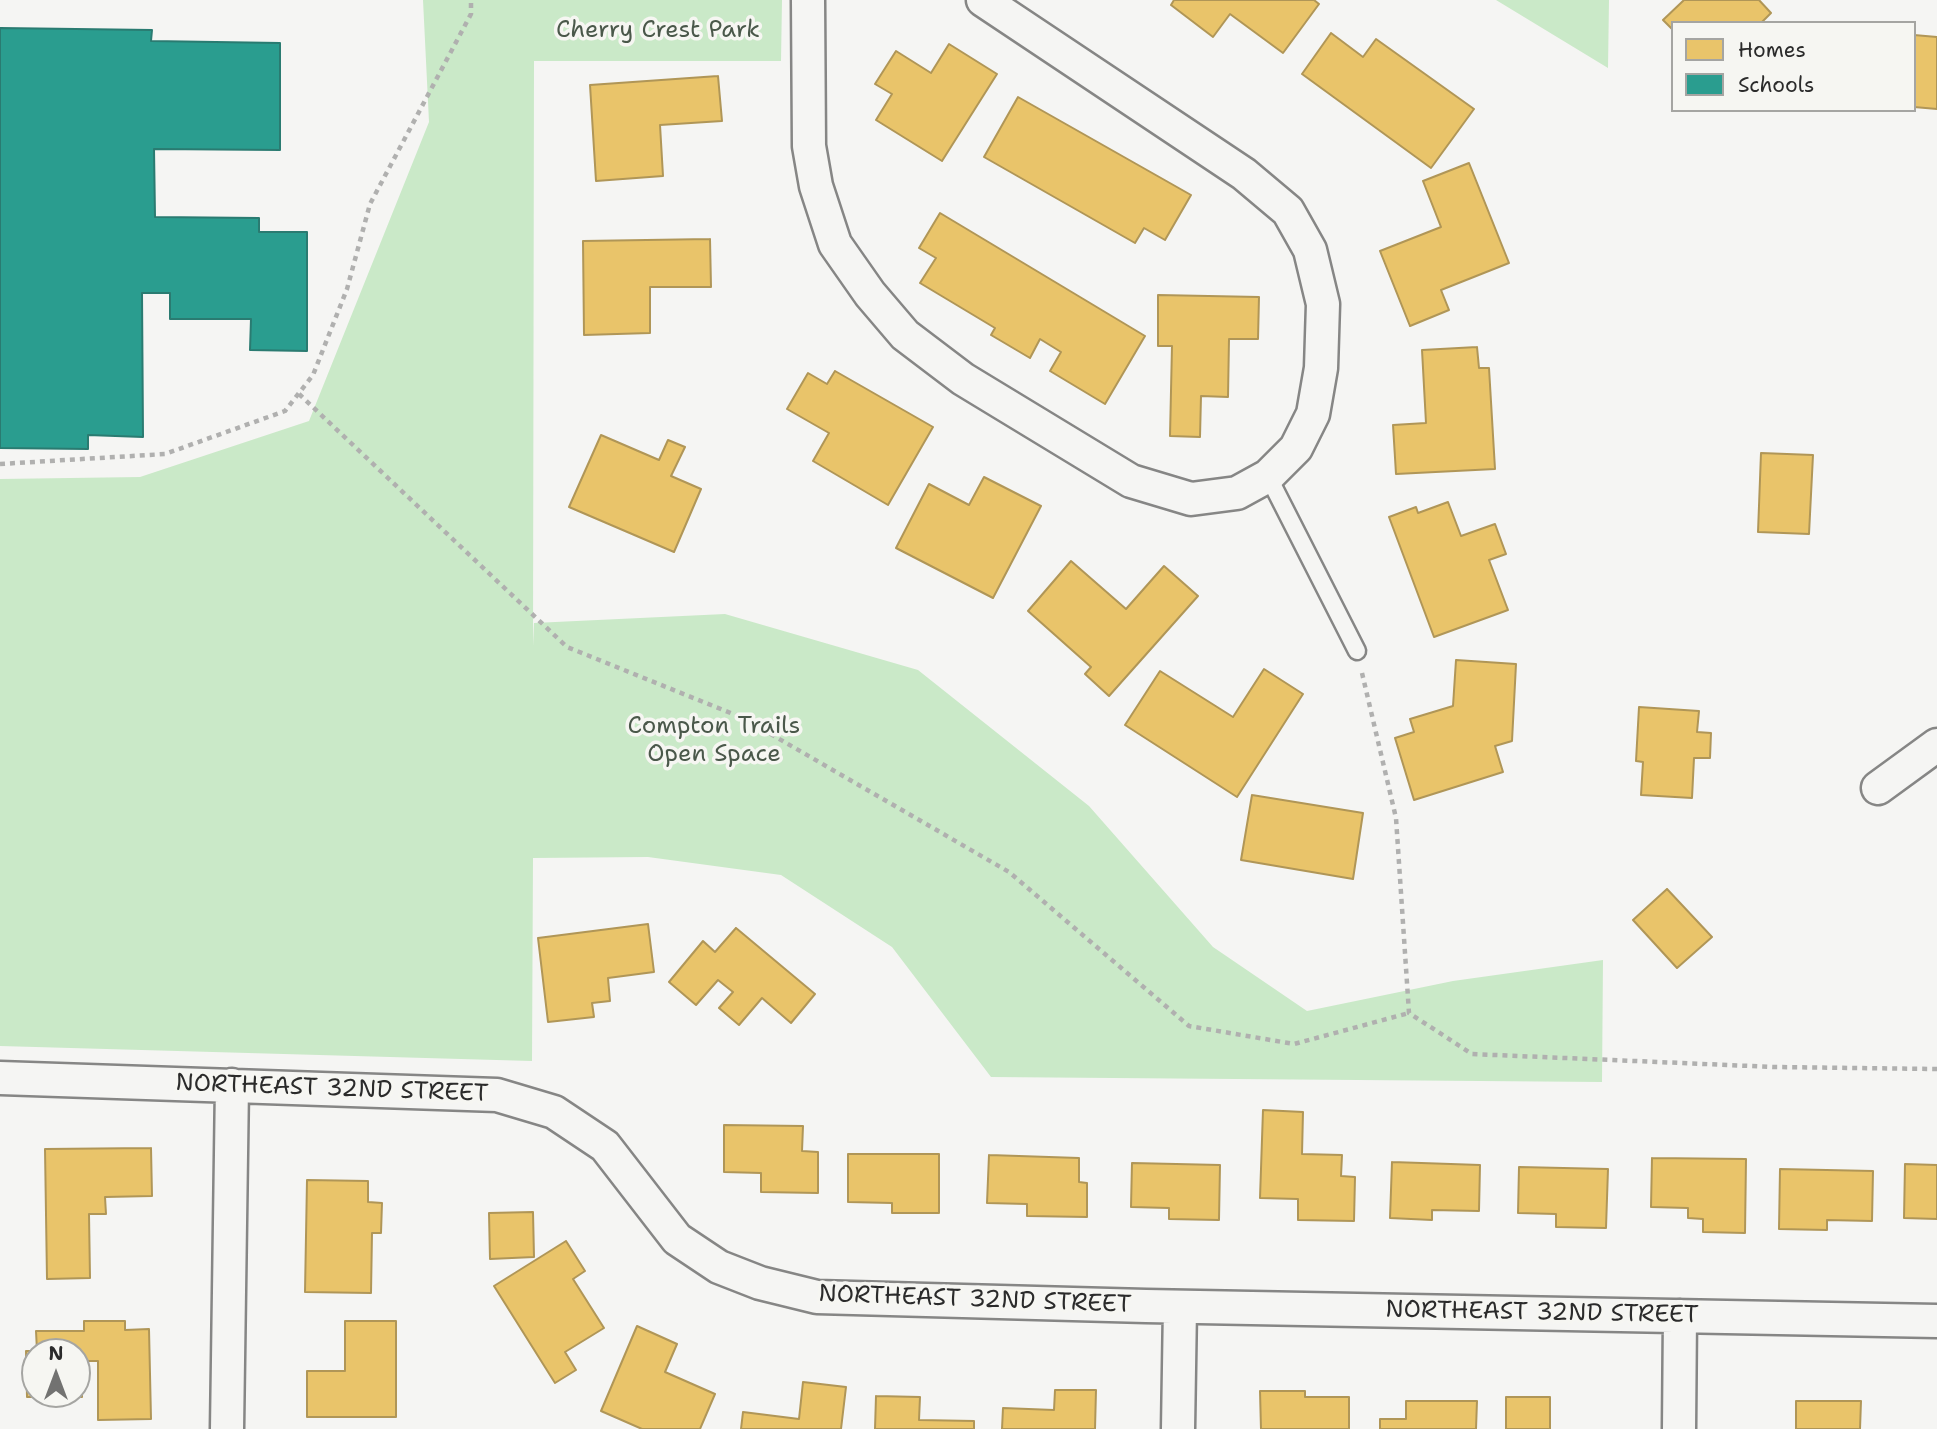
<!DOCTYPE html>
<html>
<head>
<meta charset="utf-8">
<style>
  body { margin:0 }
  #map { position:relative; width:1937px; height:1429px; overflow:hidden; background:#f5f5f3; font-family:"Shantell Sans",sans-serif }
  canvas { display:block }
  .legend { position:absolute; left:1671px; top:21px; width:245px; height:91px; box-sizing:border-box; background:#f6f6f2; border:2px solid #a5a5a2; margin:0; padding:9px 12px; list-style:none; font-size:21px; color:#2b2b2b }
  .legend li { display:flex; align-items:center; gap:14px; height:35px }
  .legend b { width:35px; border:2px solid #a5a5a2 }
  .north { position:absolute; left:21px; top:1338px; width:70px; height:70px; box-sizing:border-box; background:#f6f6f2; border:2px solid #a5a5a2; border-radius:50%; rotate:0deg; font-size:19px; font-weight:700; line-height:28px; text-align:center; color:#2b2b2b }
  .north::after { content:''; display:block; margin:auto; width:24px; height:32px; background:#727271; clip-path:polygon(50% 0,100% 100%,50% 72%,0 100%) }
</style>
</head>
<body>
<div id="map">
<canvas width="1937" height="1429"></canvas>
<ul class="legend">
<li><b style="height:19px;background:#e9c46a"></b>Homes</li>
<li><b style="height:19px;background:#2a9d8f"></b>Schools</li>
</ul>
<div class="north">N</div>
</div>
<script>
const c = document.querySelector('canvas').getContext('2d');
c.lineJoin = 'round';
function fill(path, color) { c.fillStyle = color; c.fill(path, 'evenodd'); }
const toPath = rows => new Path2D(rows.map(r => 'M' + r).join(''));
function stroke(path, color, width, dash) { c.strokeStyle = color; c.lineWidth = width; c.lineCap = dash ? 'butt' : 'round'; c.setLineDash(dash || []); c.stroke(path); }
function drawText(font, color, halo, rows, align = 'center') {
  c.font = font + ' "Shantell Sans",sans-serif'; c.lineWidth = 7; c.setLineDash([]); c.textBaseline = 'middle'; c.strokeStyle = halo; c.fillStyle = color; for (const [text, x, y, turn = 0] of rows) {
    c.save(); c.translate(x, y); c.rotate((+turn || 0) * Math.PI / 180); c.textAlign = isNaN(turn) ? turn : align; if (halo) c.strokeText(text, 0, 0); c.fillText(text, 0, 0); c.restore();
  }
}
fill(toPath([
  [423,0,782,0,781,61,534,61,533,646,534,623,725,614,918,670,1089,806,1213,947,1307,1011,1453,981,1603,960,1602,1082,991,1077,892,947,781,875,648,857,533,858,532,1061,0,1046,0,479,140,477,309,421,429,122],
  [1496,0,1609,0,1608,68]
]), '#cae9c8');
const homes = toPath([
  [1174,0,1314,0,1319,4,1283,53,1230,14,1213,37,1171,5,1174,0],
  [1684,0,1759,0,1771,13,1761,23,1673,23,1673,30,1663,20,1684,0],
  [1331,33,1363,57,1376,39,1474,109,1431,168,1302,74,1331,33],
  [1914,35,1937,37,1937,109,1914,107,1914,35],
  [949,44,997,74,942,161,876,120,892,94,875,84,896,51,931,73,949,44],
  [718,76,722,121,660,125,663,176,596,181,590,85,718,76],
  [1018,97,1191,195,1165,240,1144,228,1135,243,984,157,1018,97],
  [1469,163,1509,263,1441,290,1449,310,1410,326,1380,251,1441,227,1423,181,1469,163],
  [940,213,1145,336,1105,404,1050,371,1061,352,1040,339,1030,358,991,335,995,328,920,283,936,258,919,248,940,213],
  [710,239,711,287,650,287,650,333,584,335,583,241,710,239],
  [1158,295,1259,297,1258,339,1229,339,1228,397,1201,396,1200,437,1170,436,1172,346,1158,346,1158,295],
  [1477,347,1479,368,1489,368,1495,469,1396,474,1393,425,1426,423,1422,350,1477,347],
  [835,371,933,427,888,505,813,461,829,433,787,409,808,373,827,384,835,371],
  [601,435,659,460,668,440,685,447,671,476,701,489,674,552,569,507,601,435],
  [1761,453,1813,455,1809,534,1758,532,1761,453],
  [984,477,1041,506,993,598,896,548,929,484,969,505,984,477],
  [1448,502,1461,536,1495,524,1506,554,1489,560,1508,610,1434,637,1389,517,1416,507,1418,513,1448,502],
  [1071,561,1126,609,1164,566,1198,596,1109,696,1085,674,1091,667,1028,611,1071,561],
  [1456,660,1516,664,1512,741,1495,746,1503,772,1414,800,1395,738,1414,732,1410,719,1453,706,1456,660],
  [1264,669,1303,694,1237,797,1125,725,1160,671,1233,717,1264,669],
  [1639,707,1699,711,1697,732,1711,733,1710,758,1694,758,1692,798,1641,795,1643,762,1636,761,1639,707],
  [1252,795,1363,813,1353,879,1241,860,1252,795],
  [1667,889,1712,937,1677,968,1633,920,1667,889],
  [648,924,654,972,608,978,610,1001,592,1003,594,1017,548,1022,538,938,648,924],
  [736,928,815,994,791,1023,762,998,739,1025,719,1008,733,992,718,980,696,1005,669,982,703,941,715,952,736,928],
  [1263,1110,1303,1112,1302,1154,1342,1155,1341,1176,1355,1177,1354,1221,1298,1220,1298,1199,1260,1198,1263,1110],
  [724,1125,803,1126,802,1151,818,1152,818,1193,761,1192,761,1173,724,1172,724,1125],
  [151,1148,152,1196,105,1197,106,1214,89,1214,90,1278,47,1279,45,1149,151,1148],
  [848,1154,939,1154,939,1213,892,1213,892,1203,848,1202,848,1154],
  [989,1155,1079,1158,1079,1182,1087,1183,1087,1217,1027,1216,1027,1204,987,1203,989,1155],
  [1652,1158,1746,1159,1745,1233,1703,1232,1703,1219,1688,1218,1688,1208,1651,1207,1652,1158],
  [1392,1162,1480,1165,1479,1211,1432,1210,1432,1220,1390,1218,1392,1162],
  [1132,1163,1220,1165,1219,1220,1169,1219,1169,1208,1131,1207,1132,1163],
  [1905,1164,1937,1165,1937,1219,1904,1218,1905,1164],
  [1519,1167,1608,1169,1606,1228,1556,1227,1556,1214,1518,1213,1519,1167],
  [1780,1169,1873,1171,1872,1221,1827,1220,1827,1230,1779,1229,1780,1169],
  [307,1180,368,1181,368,1202,382,1203,381,1233,372,1233,371,1293,305,1292,307,1180],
  [533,1212,534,1257,490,1259,489,1213,533,1212],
  [566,1241,585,1271,573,1279,604,1328,565,1352,576,1370,555,1383,494,1286,566,1241],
  [84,1321,125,1321,125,1330,149,1329,151,1419,98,1420,98,1361,81,1361,82,1397,27,1397,26,1351,37,1351,36,1331,84,1331,84,1321],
  [35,1352,77,1352,77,1394,35,1394,35,1352],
  [345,1321,396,1321,396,1417,307,1417,307,1371,345,1371,345,1321],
  [637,1326,677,1344,665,1372,715,1394,700,1429,642,1429,601,1411,637,1326],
  [803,1382,846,1387,841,1429,741,1429,743,1412,799,1419,803,1382],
  [1055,1390,1096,1390,1095,1429,1002,1429,1003,1408,1054,1410,1055,1390],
  [1260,1391,1305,1391,1305,1397,1349,1397,1349,1429,1261,1429,1260,1391],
  [876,1396,920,1397,919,1420,974,1421,974,1429,875,1429,876,1396],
  [1506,1397,1550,1397,1550,1429,1506,1429,1506,1397],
  [1406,1401,1477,1401,1476,1429,1380,1429,1380,1419,1406,1419,1406,1401],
  [1796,1401,1861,1401,1860,1429,1796,1429,1796,1401]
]);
fill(homes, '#e9c46a');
stroke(homes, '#b09657', 2);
const schools = toPath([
  [0,28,152,30,151,41,280,43,280,150,154,149,155,217,259,218,259,232,307,232,307,351,250,350,251,319,170,319,170,293,142,293,143,437,88,435,88,449,0,448,0,28]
]);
fill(schools, '#2a9d8f');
stroke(schools, '#2a7b71', 2);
const service = toPath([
  [1268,476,1357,651]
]);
const minor = toPath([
  [808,0,809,146,816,186,835,244,870,294,905,335,963,379,1131,481,1191,499,1237,493,1268,476,1296,448,1313,414,1321,368,1323,304,1310,250,1288,211,1244,174,983,0],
  [1878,788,1937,745],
  [0,1078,497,1095,554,1112,605,1146,677,1239,719,1267,760,1283,817,1297,1146,1306,1937,1321],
  [227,1429,232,1085],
  [1178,1429,1180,1307],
  [1679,1429,1680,1316]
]);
stroke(service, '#868685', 21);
stroke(minor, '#868685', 37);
stroke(toPath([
  [299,394,567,647,743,718,1009,872,1189,1026,1294,1044,1409,1013],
  [0,464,165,454,285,411,313,375,347,289,370,204,471,14,471,0],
  [1362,673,1396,818,1409,1013,1472,1054,1774,1067,1937,1069]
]), '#b0b0af', 4.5, [5, 5]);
stroke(service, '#f5f5f3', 16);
stroke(minor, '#f5f5f3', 32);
drawText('24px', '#4a584a', '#f6f6f2', [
  ["Cherry Crest Park",658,31],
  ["Compton Trails",714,727],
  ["Open Space",714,755]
]);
drawText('24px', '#2b2b2b', '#f6f6f2', [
  ["NORTHEAST 32ND STREET",332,1089,2],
  ["NORTHEAST 32ND STREET",975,1300,2],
  ["NORTHEAST 32ND STREET",1542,1313,1]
]);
</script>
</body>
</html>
